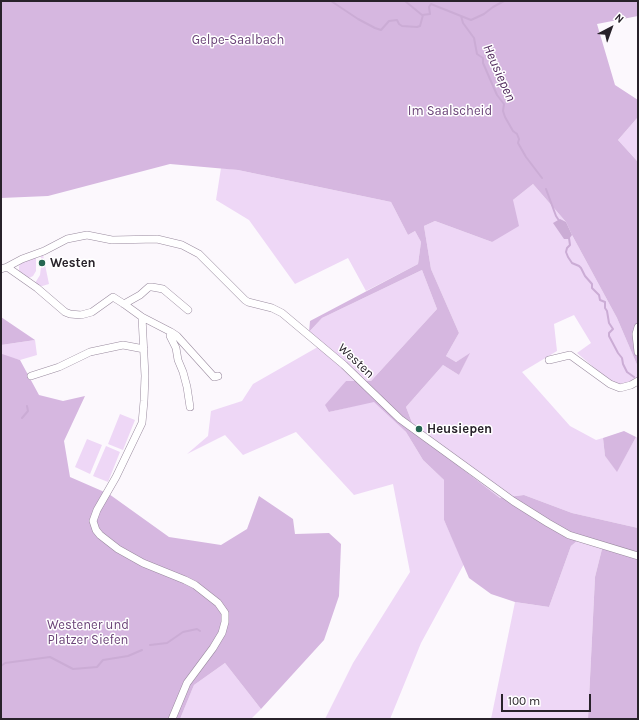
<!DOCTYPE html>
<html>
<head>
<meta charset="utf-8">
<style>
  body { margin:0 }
  #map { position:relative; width:639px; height:720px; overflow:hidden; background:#fcf8fd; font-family:Karla,sans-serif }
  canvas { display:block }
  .frame { position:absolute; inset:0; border:2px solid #28222a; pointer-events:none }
  .north { position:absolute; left:591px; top:8px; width:40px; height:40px; -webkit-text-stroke:3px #fff; paint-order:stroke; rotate:41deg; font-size:11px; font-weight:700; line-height:16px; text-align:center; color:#28222a }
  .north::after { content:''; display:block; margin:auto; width:14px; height:18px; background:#28222a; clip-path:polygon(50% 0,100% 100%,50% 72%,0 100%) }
  .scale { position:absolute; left:501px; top:694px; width:90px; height:18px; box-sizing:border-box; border:2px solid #28222a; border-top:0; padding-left:5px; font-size:12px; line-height:14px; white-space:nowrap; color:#28222a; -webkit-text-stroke:3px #fff; paint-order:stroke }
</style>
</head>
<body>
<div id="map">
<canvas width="639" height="720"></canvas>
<div class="frame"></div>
<div class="north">N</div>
<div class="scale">100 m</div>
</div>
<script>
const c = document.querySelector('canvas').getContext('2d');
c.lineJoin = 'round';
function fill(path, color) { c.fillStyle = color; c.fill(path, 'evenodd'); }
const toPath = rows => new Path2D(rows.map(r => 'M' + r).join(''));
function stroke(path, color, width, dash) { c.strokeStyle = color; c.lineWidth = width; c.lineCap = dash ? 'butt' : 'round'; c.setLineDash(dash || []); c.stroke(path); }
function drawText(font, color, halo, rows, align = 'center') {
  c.font = font + ' Karla,sans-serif'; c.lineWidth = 3; c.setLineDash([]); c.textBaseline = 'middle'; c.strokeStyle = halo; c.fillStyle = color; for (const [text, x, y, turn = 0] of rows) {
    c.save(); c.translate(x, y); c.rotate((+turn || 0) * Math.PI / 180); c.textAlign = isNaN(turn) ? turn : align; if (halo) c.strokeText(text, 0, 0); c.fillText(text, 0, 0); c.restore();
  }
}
fill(toPath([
  [638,117,638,162,618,140],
  [221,168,238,170,391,202,408,235,415,231,421,242,418,264,366,291,348,258,295,284,249,220,216,200],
  [533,184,566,222,572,235,617,318,638,367,638,377,634,382,622,385,611,382,577,353,591,343,574,315,554,324,557,351,522,372,570,426,596,440,603,438,605,456,617,471,636,437,638,438,638,528,572,513,524,495,500,498,416,433,406,407,443,365,459,375,469,354,456,362,446,356,459,333,431,269,424,226,435,221,492,242,513,200],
  [43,255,49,284,39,287,35,283,40,275,41,267,44,265,43,261,41,262,41,256],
  [36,257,36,271,33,276,29,278,19,272,19,266,21,263],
  [422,270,437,309,371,381,346,381,329,412,374,401,406,432,423,460,444,480,444,520,464,564,421,643,390,719,325,719,353,663,410,572,393,484,354,495,296,432,243,455,225,435,187,454,208,436,211,411,242,401,253,384,323,344,309,332,322,318],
  [35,340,37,355,20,360,1,355,1,345],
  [120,414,135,420,123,450,108,444],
  [87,439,102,445,90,474,75,467],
  [106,446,120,452,108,482,93,476],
  [577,541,602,549,595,577,588,719,491,719,515,602,549,607,571,546],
  [225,663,261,709,251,719,180,719,194,685]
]), '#eed7f6');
fill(toPath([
  [1,1,638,1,638,16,597,24,615,85,638,100,638,117,618,140,638,162,638,367,617,318,572,235,566,222,533,184,513,200,519,226,492,242,435,221,424,226,431,269,459,333,446,356,456,362,470,353,459,375,443,365,406,407,416,433,500,498,524,495,572,513,638,528,638,719,588,719,595,577,602,549,577,541,571,546,549,607,515,602,491,594,469,578,444,520,444,480,423,460,406,432,374,402,329,412,325,405,346,381,371,381,437,309,422,270,322,318,309,332,310,321,418,264,421,242,415,231,408,235,391,202,238,170,170,164,48,196,1,198],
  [1,317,35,340,1,345],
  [2,354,20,360,39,395,63,401,85,396,64,441,70,477,109,494,169,537,221,545,247,529,259,496,293,519,295,534,329,533,341,544,339,596,324,640,261,709,225,663,194,685,180,719,1,719],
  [624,431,636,437,617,472,605,456,603,438]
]), '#d6b7e0');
fill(toPath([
  [560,219,566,222,572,235,569,239,564,239,553,223]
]), '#cbacd5');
stroke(toPath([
  [331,1,358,19,375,28,381,30,389,21,397,20,399,24,402,26,417,27,420,26,423,15],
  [405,1,422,15,430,14,429,7,431,4,471,20,484,14,493,7,504,1],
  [461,16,463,23,474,38,477,54,483,58,483,63,497,95,504,104,503,111,505,117,513,131,517,134,519,139,518,143,526,157,542,178],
  [546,189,556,216,560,222],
  [569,238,570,245,567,248,566,252,568,257,572,263,579,266,581,268,585,276,592,284,592,288,599,295,600,300,605,302,605,308,607,311,609,323,613,329,609,333,609,336,618,353,622,358,623,364,627,372,634,377],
  [22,418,28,411,27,406],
  [150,645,167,643,183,632,197,629,200,631],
  [1,666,5,663,50,657,73,669,97,667,103,660,128,656,142,650]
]), '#cbacd5', 2);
const minor = toPath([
  [7,267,37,288,65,312,70,314,81,315,92,312,113,297,124,304,142,317,145,376,144,401,142,423,116,477,97,510,93,521,96,530,100,535,118,549,143,563,185,580,195,585,218,603,225,613,225,622,222,633,213,648,187,683,172,719],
  [1,269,7,267,22,259,44,251,67,239,87,235,112,240,157,239,182,245,199,254,245,300,248,302,272,308,282,313,344,365,400,419,513,501,548,523,569,535,638,556],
  [124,304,140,295,149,287,152,287,163,289,188,310],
  [142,317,171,332,170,336,176,348,178,360,183,372,187,387,190,407],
  [638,327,636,334,638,352],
  [171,332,177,336,214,377,218,376],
  [549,360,570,355,610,384,620,388,631,385,638,381],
  [31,376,59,367,90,352,123,345,144,349]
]);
stroke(minor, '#9a8b9f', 8);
stroke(minor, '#fff', 7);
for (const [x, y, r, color] of [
  [42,263,4,"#256552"],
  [419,429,4,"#256552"]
]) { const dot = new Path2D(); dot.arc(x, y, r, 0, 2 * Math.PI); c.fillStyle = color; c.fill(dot); stroke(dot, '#fff', 1.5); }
drawText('13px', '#6b4378', '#fff', [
  ["Gelpe-Saalbach",238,40],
  ["Im Saalscheid",450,111],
  ["Westener und",88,625],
  ["Platzer Siefen",88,640]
]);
drawText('bold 13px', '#28222a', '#fff', [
  ["Westen",50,263],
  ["Heusiepen",427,429]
], 'left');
drawText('13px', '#28222a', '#fff', [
  ["Westen",356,361,43]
]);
drawText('italic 14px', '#532c5f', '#fff', [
  ["Heusiepen",499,73,66]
]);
</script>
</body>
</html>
